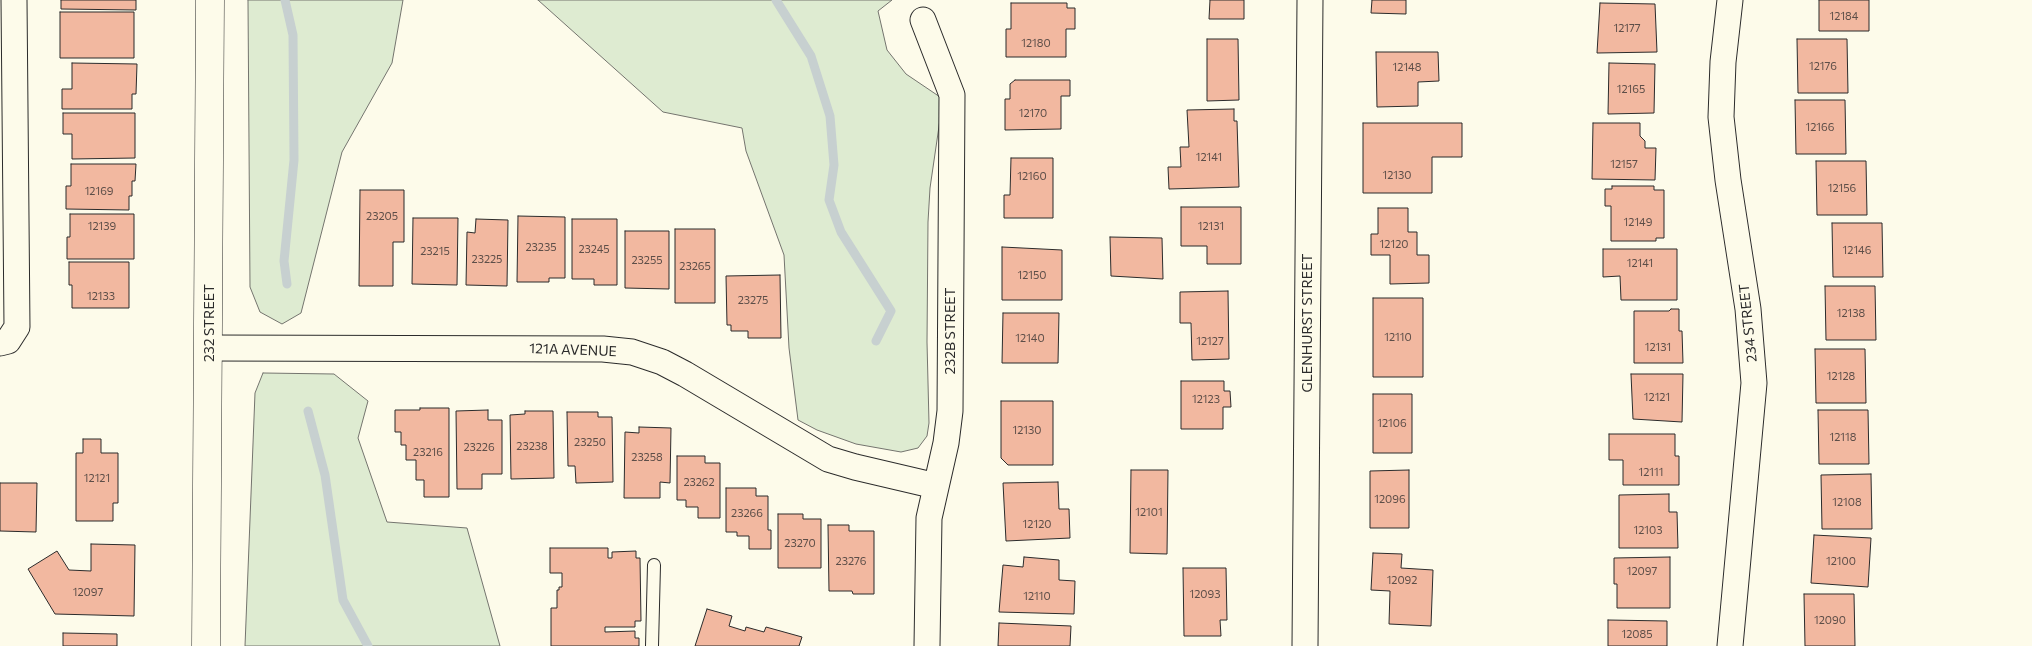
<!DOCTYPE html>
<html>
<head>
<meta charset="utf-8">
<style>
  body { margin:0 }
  canvas { display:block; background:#fdfbea }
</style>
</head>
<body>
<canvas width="2032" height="646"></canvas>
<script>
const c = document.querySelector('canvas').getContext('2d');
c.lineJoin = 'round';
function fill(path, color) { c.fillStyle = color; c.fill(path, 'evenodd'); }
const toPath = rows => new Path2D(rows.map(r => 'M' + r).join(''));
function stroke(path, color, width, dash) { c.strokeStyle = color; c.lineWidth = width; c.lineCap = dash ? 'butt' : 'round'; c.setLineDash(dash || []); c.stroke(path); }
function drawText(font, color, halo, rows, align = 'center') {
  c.font = font + ' Commissioner,sans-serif'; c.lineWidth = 4; c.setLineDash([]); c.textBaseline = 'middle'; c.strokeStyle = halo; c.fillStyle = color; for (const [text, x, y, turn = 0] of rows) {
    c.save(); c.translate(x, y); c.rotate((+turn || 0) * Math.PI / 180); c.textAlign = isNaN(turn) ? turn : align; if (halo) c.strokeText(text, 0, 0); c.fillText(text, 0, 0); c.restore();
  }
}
const green = toPath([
  [248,0,403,0,392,63,342,152,301,313,282,324,260,312,250,287,248,0],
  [538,0,892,0,878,11,887,50,906,74,943,99,930,188,928,222,927,342,929,423,927,436,918,448,901,452,856,444,817,430,798,420,789,348,784,255,746,151,742,128,663,112,538,0],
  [263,373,334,374,368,401,358,438,387,522,467,528,500,646,245,646,255,393,263,373]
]);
fill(green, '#deebd1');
stroke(green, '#74746e', 1);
stroke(toPath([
  [285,0,293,35,294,160,284,261,287,284],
  [776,0,811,56,830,116,834,165,829,200,841,232,891,311,876,341],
  [308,411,325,475,343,600,368,646]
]), '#c7d0d0', 9);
const building = toPath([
  [61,0,136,0,136,10,61,9,61,0],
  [1210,0,1244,0,1244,19,1209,19,1210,0],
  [1372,0,1406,0,1406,14,1371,13,1372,0],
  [1819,0,1869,0,1869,31,1819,31,1819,0],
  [1011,3,1067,3,1067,8,1075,8,1075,29,1066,29,1066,57,1006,57,1006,29,1011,29,1011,3],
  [1600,3,1655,4,1657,52,1597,53,1600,3],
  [60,12,134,12,134,58,60,58,60,12],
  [1207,39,1238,39,1239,100,1207,101,1207,39],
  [1797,39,1847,39,1848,93,1798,93,1797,39],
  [1376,52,1438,52,1439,81,1418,82,1418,106,1377,107,1376,52],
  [72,63,137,64,136,94,132,94,132,109,62,109,62,89,72,89,72,63],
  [1609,63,1655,64,1654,113,1608,114,1609,63],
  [1015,80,1070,80,1070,96,1061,96,1061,129,1005,130,1005,99,1010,99,1010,84,1015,80],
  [1795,100,1845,100,1846,154,1796,154,1795,100],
  [1234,109,1234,121,1237,121,1239,187,1169,189,1168,167,1181,167,1180,147,1189,147,1187,110,1234,109],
  [63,113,135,113,135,158,72,159,72,134,63,134,63,113],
  [1363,123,1462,123,1462,157,1432,157,1432,193,1363,193,1363,123],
  [1593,123,1640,123,1640,136,1645,141,1645,148,1656,148,1655,180,1592,179,1593,123],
  [1011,158,1053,158,1053,218,1004,218,1004,195,1010,195,1011,158],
  [1816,161,1866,161,1867,215,1817,215,1816,161],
  [71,164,136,164,135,181,132,181,132,196,129,196,129,210,66,209,66,186,71,186,71,164],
  [1612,186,1654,186,1654,190,1664,190,1664,238,1656,238,1656,241,1611,241,1611,206,1605,206,1605,189,1612,189,1612,186],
  [360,190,404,190,404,242,393,242,393,286,359,286,360,190],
  [1181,207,1241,207,1241,264,1207,264,1207,246,1181,246,1181,207],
  [1378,208,1408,208,1408,232,1417,232,1417,255,1429,255,1429,283,1390,284,1390,255,1371,255,1371,234,1378,234,1378,208],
  [70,214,134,214,134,259,67,259,67,237,70,237,70,214],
  [518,216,565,217,565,278,549,278,549,282,517,282,518,216],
  [413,218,458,218,457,285,412,284,413,218],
  [476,219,508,220,507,286,466,285,467,232,475,233,476,219],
  [572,219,617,219,617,285,594,285,594,279,572,279,572,219],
  [1832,223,1882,223,1883,277,1833,277,1832,223],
  [675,229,715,229,715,303,675,303,675,229],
  [625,231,669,231,669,289,625,288,625,231],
  [1110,237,1162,238,1163,279,1111,276,1110,237],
  [1002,247,1062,250,1062,300,1002,300,1002,247],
  [1603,249,1677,249,1677,300,1621,300,1620,276,1603,277,1603,249],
  [69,262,129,262,129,308,72,308,72,285,69,285,69,262],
  [780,275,781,338,748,338,748,331,731,331,731,325,727,325,726,276,780,275],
  [1825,286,1875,286,1876,340,1826,340,1825,286],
  [1228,291,1229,359,1192,360,1191,323,1180,323,1180,292,1228,291],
  [1373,298,1423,298,1423,377,1373,377,1373,298],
  [1671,309,1679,309,1679,331,1682,331,1683,363,1634,363,1634,311,1669,311,1671,309],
  [1003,313,1059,313,1058,363,1002,363,1003,313],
  [1815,349,1865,349,1866,403,1816,403,1815,349],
  [1631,374,1683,374,1682,422,1633,419,1631,374],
  [1181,381,1224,381,1224,391,1230,391,1231,407,1223,407,1223,429,1181,429,1181,381],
  [1373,394,1412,394,1412,453,1373,453,1373,394],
  [1001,401,1053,401,1053,465,1008,465,1001,458,1001,401],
  [420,408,449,408,449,497,424,497,424,480,416,480,416,460,406,460,406,445,401,445,401,432,395,432,395,410,420,410,420,408],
  [488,410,488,420,502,420,502,474,482,474,482,489,457,489,456,411,488,410],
  [1818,410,1868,410,1869,464,1819,464,1818,410],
  [525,411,553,411,554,478,511,479,510,415,525,414,525,411],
  [567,412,598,412,598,417,612,417,613,482,576,483,575,466,568,466,567,412],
  [639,427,671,428,670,483,660,482,660,498,624,498,625,432,639,433,639,427],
  [1609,434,1675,434,1675,456,1679,456,1679,485,1623,485,1623,460,1609,460,1609,434],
  [83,439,101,439,101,453,118,453,118,503,113,503,113,521,76,521,76,453,83,453,83,439],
  [677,456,705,456,705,463,720,463,720,518,698,518,698,507,686,507,686,500,677,500,677,456],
  [1131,470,1168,470,1167,554,1130,553,1131,470],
  [1409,470,1409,528,1370,528,1370,471,1409,470],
  [1871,474,1872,529,1822,529,1821,475,1871,474],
  [1058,482,1059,509,1069,509,1070,538,1006,541,1003,483,1058,482],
  [0,483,37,483,36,532,0,531,0,483],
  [726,488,756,488,756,496,768,496,768,530,771,530,771,549,749,549,749,536,737,536,737,532,726,532,726,488],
  [1669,494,1669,512,1677,512,1678,548,1619,548,1619,495,1669,494],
  [778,514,803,514,803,519,821,519,821,568,778,568,778,514],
  [828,525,849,525,849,531,874,531,874,594,853,594,852,591,829,591,828,525],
  [1814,535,1871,538,1868,587,1811,583,1814,535],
  [91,544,135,545,134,616,55,614,28,569,57,551,69,570,91,571,91,544],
  [550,548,608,548,608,558,612,558,612,552,636,551,636,558,640,558,641,621,635,621,635,627,605,627,605,632,635,631,635,638,639,638,639,646,551,646,551,608,557,608,557,590,559,590,559,587,562,587,562,573,550,573,550,548],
  [1373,553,1402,554,1401,568,1433,570,1431,626,1389,624,1390,591,1371,590,1373,553],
  [1024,557,1059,560,1059,580,1075,581,1074,614,999,612,1003,565,1023,567,1024,557],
  [1670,557,1670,608,1617,608,1617,584,1614,584,1614,558,1670,557],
  [1183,568,1226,568,1227,620,1220,620,1221,636,1184,636,1183,568],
  [1804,594,1854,594,1855,646,1805,646,1804,594],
  [707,609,732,616,729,626,745,631,746,627,764,632,766,627,802,637,799,646,695,646,707,609],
  [1608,620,1667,621,1667,646,1608,646,1608,620],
  [999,623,1071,626,1070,646,998,646,999,623],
  [63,633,117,634,117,646,63,646,63,633]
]);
fill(building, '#f2b8a0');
stroke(building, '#2b2b2b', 1);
const lane = toPath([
  [652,646,654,565]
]);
const street = toPath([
  [923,20,952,95,950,411,946,443,929,518,927,646],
  [0,343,8,341,17,327,14,0],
  [209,348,603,349,632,352,662,362,685,374,828,459,855,467,936,486],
  [1305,646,1310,0],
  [1730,646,1754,383,1748,309,1728,180,1721,117,1723,62,1730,0]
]);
const secondary = toPath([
  [206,646,210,0]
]);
stroke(lane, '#2b2b2b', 14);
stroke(street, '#2b2b2b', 27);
stroke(secondary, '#2b2b2b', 29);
stroke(lane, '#fdfbea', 12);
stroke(street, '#fdfbea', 25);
stroke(secondary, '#fdfbea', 28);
drawText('11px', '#5d4e48', null, [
  ["12184",1844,16],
  ["12177",1627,28],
  ["12180",1036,43],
  ["12176",1823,66],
  ["12148",1407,67],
  ["12165",1631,89],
  ["12170",1033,113],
  ["12166",1820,127],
  ["12141",1209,157],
  ["12157",1624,164],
  ["12130",1397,175],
  ["12160",1032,176],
  ["12156",1842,188],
  ["12169",99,191],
  ["23205",382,216],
  ["12149",1638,222],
  ["12139",102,226],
  ["12131",1211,226],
  ["12120",1394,244],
  ["23235",541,247],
  ["23245",594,249],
  ["12146",1857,250],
  ["23215",435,251],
  ["23225",487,259],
  ["23255",647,260],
  ["12141",1640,263],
  ["23265",695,266],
  ["12150",1032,275],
  ["12133",101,296],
  ["23275",753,300],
  ["12138",1851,313],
  ["12110",1398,337],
  ["12140",1030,338],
  ["12127",1210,341],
  ["12131",1658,347],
  ["12128",1841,376],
  ["12121",1657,397],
  ["12123",1206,399],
  ["12106",1392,423],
  ["12130",1027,430],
  ["12118",1843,437],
  ["23250",590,442],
  ["23238",532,446],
  ["23226",479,447],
  ["23216",428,452],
  ["23258",647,457],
  ["12111",1651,472],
  ["12121",97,478],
  ["23262",699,482],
  ["12096",1390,499],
  ["12108",1847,502],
  ["12101",1149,512],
  ["23266",747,513],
  ["12120",1037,524],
  ["12103",1648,530],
  ["23270",800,543],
  ["23276",851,561],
  ["12100",1841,561],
  ["12097",1642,571],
  ["12092",1402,580],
  ["12097",88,592],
  ["12093",1205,594],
  ["12110",1037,596],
  ["12090",1830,620],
  ["12085",1637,634]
]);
drawText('14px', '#2b2b2b', '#fdfbea', [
  ["232 STREET",209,323,-90],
  ["GLENHURST STREET",1307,323,-90],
  ["234 STREET",1748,323,-96],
  ["232B STREET",950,331,-90],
  ["121A AVENUE",573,350,2]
]);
</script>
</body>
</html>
